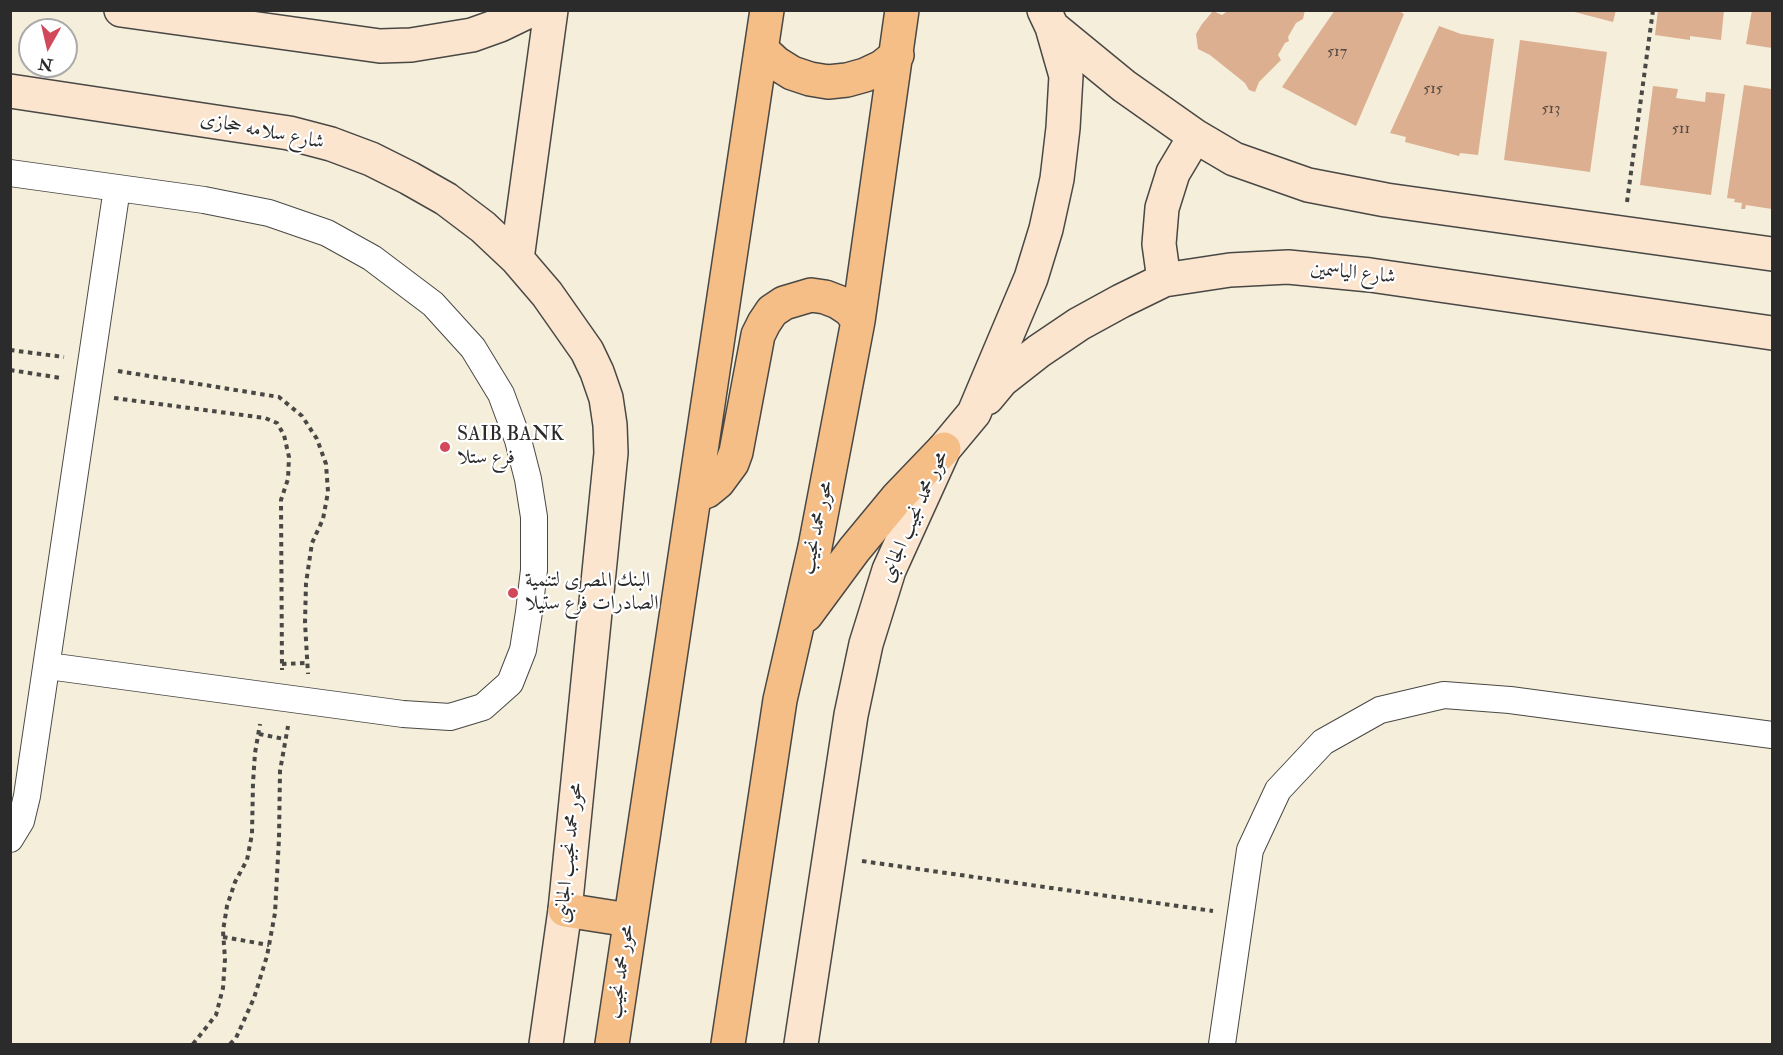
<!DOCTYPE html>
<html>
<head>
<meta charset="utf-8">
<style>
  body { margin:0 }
  #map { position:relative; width:1783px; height:1055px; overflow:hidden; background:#f4eedb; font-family:"IM FELL Double Pica",serif }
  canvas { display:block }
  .frame { position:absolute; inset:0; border:12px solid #2b2b2b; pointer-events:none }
  .north { position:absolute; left:18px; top:18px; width:60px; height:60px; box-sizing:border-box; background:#fff; border:2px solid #aaa; border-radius:50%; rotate:188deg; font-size:16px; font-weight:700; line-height:24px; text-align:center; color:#2b2b2b }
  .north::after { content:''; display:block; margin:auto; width:21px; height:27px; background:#d1495b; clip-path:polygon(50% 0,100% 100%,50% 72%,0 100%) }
</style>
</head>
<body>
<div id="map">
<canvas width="1783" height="1055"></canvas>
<div class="frame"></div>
<div class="north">N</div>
</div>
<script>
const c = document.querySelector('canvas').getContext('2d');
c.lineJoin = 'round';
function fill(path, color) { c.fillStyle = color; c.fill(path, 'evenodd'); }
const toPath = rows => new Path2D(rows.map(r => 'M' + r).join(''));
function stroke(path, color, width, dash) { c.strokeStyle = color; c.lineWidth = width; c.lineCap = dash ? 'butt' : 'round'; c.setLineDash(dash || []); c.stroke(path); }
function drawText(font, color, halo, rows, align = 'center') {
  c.font = font + ' "IM FELL Double Pica",Amiri,serif'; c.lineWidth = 4.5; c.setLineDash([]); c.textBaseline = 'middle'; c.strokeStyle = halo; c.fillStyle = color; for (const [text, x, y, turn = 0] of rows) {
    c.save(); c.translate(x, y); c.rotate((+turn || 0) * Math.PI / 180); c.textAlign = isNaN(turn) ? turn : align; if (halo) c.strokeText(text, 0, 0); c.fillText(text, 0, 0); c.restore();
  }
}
fill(toPath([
  [1229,10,1305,10,1303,19,1296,23,1288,37,1289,41,1285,43,1278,55,1281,60,1259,82,1255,92,1249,90,1245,83,1210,55,1198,49,1196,34,1202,24,1213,11,1222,15],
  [1335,10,1397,10,1404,14,1356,126,1282,87],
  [1567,10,1616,10,1613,22],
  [1658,10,1724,10,1721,40,1690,36,1690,40,1655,35],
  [1752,10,1772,10,1772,48,1746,44],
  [1439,26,1461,34,1494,39,1478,155,1460,153,1459,156,1405,142,1406,137,1390,133],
  [1520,40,1607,52,1590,172,1504,160],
  [1744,85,1772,89,1772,209,1746,205,1745,209,1741,209,1742,203,1734,202,1735,199,1727,198],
  [1653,86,1678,89,1676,98,1705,102,1706,92,1725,94,1711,195,1640,185]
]), '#dcaf91');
const street = toPath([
  [10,173,204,200,269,213,327,233,372,258,433,304,473,348,501,394,518,440,528,479,534,517,534,570,529,612,523,650,510,683,483,707,450,717,403,714,48,666],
  [10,839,21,821,27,796,117,188],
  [1222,1044,1250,850,1278,790,1323,742,1380,710,1444,695,1510,700,1772,735]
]);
const secondary = toPath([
  [121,10,380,46,411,45,472,35,500,25,531,10],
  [1052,27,1124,86,1195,136,1234,159,1308,185,1386,200,1772,254],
  [10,91,289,133,331,144,371,159,409,178,446,199,483,227,517,259,547,294,587,351,597,372,606,398,610,425,611,453,565,910,546,1044],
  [517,259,551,10],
  [1164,280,1159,244,1162,208,1173,173,1195,136],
  [987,398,1002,380,1039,351,1079,324,1121,301,1164,280,1230,270,1288,267,1370,275,1772,333],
  [801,1044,851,715,866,644,889,570,944,449,974,413,1031,278,1046,229,1057,179,1063,128,1066,76,1052,27,1044,10]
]);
const primary = toPath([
  [762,50,776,63,792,73,810,79,828,82,847,80,865,75,882,67,897,55],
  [694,496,707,491,718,482,732,463,736,452,758,335,764,323,772,311,784,303,811,295,825,297,838,302,850,310,858,321],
  [806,615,854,550,897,498,944,449],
  [565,910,629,920],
  [612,1044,767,10],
  [728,1044,780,700,815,547,858,321,902,10]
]);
stroke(street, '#494845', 28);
stroke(secondary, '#494845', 36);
stroke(primary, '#494845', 36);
stroke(toPath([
  [1627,202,1653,10],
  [10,350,64,357],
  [10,370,61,378],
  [118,371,279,397,302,416,317,439,326,464,328,492,323,519,312,543,306,583,305,623,308,674],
  [114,398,265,418,277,423,284,435,289,457,288,479,281,500,282,670],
  [282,664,306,663],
  [259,734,284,739],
  [862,861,1213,911],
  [223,937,269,945],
  [193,1044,216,1015,223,988,225,959,223,931,227,906,235,882,247,860,252,834,253,783,255,753,260,724],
  [230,1044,236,1038,254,998,267,956,275,913,279,838,280,771,288,726]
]), '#494845', 4, [4.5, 4.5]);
stroke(street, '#fff', 26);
stroke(secondary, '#fbe5cf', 33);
stroke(primary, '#f6be87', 33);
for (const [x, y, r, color] of [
  [445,447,6,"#d1495b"],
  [513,593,6,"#d1495b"]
]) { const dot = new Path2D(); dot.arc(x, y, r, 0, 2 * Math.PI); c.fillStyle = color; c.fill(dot); stroke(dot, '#fff', 2); }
drawText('16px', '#574c44', null, [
  ["517",1337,53],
  ["515",1433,90],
  ["513",1551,110],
  ["511",1681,130]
]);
drawText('20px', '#2b2b2b', '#fff', [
  ["شارع سلامه حجازى",262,132,11],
  ["شارع الياسمين",1353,274,6],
  ["محور محمد نجيب الجانبى",915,517,-66],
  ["محور محمد نجيب",818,528,-78],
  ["محور محمد نجيب الجانبى",570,853,-84],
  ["محور محمد نجيب",622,972,-82]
]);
drawText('20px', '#2b2b2b', '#fff', [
  ["SAIB BANK",457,436],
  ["فرع ستلا",457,459],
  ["البنك المصرى لتنمية",525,582],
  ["الصادرات فرع ستيلا",525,605]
], 'left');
</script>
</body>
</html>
